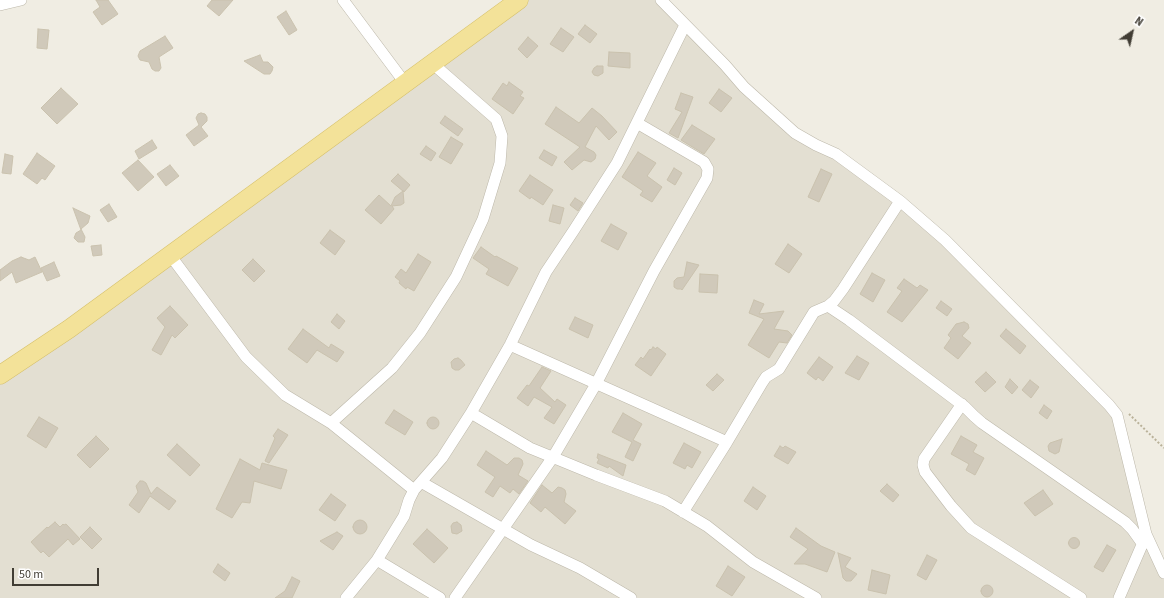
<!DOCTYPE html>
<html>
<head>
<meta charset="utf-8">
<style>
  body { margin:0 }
  #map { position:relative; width:1164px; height:598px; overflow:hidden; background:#f0ede3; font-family:"Source Sans 3",sans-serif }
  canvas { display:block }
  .north { position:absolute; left:1112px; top:12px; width:40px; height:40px; -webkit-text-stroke:3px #fff; paint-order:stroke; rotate:34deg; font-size:11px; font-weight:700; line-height:16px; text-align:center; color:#413d34 }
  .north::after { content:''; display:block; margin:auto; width:14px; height:18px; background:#413d34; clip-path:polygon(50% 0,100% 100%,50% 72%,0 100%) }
  .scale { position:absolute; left:12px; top:568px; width:87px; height:18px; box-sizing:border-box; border:2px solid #413d34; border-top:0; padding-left:5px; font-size:12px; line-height:14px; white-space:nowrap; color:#413d34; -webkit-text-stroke:3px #fff; paint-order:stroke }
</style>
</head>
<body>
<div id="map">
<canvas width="1164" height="598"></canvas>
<div class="north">N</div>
<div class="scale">50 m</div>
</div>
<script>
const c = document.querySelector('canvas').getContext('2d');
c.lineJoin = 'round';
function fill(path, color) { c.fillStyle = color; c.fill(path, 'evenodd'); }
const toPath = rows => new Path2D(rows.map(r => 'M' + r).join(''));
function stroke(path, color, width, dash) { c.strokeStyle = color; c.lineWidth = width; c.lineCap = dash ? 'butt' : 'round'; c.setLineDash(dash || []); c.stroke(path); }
fill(toPath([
  [519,0,661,0,795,133,900,201,1109,405,1146,534,1164,573,1164,598,0,598,0,375]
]), '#e3dfd2');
const building = toPath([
  [96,0,108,0,118,14,102,25,93,12,100,7,96,0],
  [212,0,233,0,219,16,207,6,212,0],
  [286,11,297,30,289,35,277,17,286,11],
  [585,25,597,34,590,43,578,34,585,25],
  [561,28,574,37,563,52,550,44,561,28],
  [38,29,49,30,47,49,37,48,38,29],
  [165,36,173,48,159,57,161,68,159,71,155,71,152,69,149,62,140,60,138,56,140,51,165,36],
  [528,37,538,46,527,58,518,49,528,37],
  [609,52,630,53,630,68,608,66,609,52],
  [260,55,263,62,268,62,273,67,272,71,270,74,264,74,244,61,260,55],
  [597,66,603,66,603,73,598,76,594,75,592,72,594,68,597,66],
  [509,82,523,92,520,96,524,98,513,114,492,99,503,83,507,86,509,82],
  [61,88,78,104,57,124,41,108,61,88],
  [719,89,732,98,721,112,709,103,719,89],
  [681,93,693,97,678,138,669,133,682,112,675,109,681,93],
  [556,107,579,123,592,108,602,116,617,132,609,140,596,126,585,147,594,152,596,155,595,159,591,162,584,160,572,170,564,162,580,147,545,124,556,107],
  [201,113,205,114,207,117,207,121,201,127,208,136,194,146,186,135,199,125,196,118,198,114,201,113],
  [445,116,463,129,458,136,440,123,445,116],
  [692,125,715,139,704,154,681,140,692,125],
  [451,137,463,144,451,164,439,157,451,137],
  [152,140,157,148,139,159,135,151,152,140],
  [426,146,436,153,431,161,420,154,426,146],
  [544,150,557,157,552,166,539,158,544,150],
  [638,152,656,163,647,176,662,187,652,202,640,195,643,191,622,177,638,152],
  [37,153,55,166,45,180,42,178,37,184,23,174,37,153],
  [5,154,13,156,11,174,2,173,5,154],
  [138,160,154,177,138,191,122,173,138,160],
  [170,165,179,176,166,186,157,174,170,165],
  [674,168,682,173,675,185,667,180,674,168],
  [821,169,832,174,819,202,808,197,821,169],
  [398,174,410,185,404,192,391,181,398,174],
  [530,175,553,190,543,205,531,197,530,199,519,191,530,175],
  [403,191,404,203,401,205,392,206,394,209,381,224,365,210,379,195,391,206,395,197,403,191],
  [575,198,583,203,578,211,570,205,575,198],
  [109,204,117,217,108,222,100,210,109,204],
  [553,205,564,208,560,224,549,221,553,205],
  [73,208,90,216,88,223,81,229,85,237,84,242,78,242,74,238,76,233,81,230,73,208],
  [611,224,627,233,618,250,601,241,611,224],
  [330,230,345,241,335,255,320,243,330,230],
  [788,244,802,254,789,273,775,264,788,244],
  [101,245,102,255,93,256,91,246,101,245],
  [481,247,495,257,496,256,518,268,508,286,486,274,489,269,473,258,481,247],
  [418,254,431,262,414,291,407,287,406,289,399,283,400,281,395,277,401,269,406,273,418,254],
  [21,257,29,260,35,257,42,272,16,283,12,272,0,281,0,270,12,261,21,257],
  [253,259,265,271,254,282,242,270,253,259],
  [54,262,60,276,47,281,41,268,54,262],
  [687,262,699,265,682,290,681,289,677,289,674,287,674,281,677,278,684,277,687,262],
  [872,273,885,280,873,302,860,294,872,273],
  [700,274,718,275,717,293,699,292,700,274],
  [904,279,917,288,920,285,928,290,902,322,887,312,902,291,897,288,904,279],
  [754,300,764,304,759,314,784,311,774,329,788,331,792,335,787,343,779,342,769,358,748,345,764,319,749,313,754,300],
  [941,301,952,309,947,316,936,308,941,301],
  [170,306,188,325,175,338,172,335,161,355,152,350,165,327,157,318,170,306],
  [337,314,345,321,339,329,331,322,337,314],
  [575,317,593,325,588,338,569,329,575,317],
  [964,322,968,324,969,328,962,336,971,343,958,359,944,348,951,338,948,335,956,324,964,322],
  [303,329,329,348,331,344,344,352,337,362,317,350,307,363,288,349,303,329],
  [1006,329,1026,346,1020,354,1000,336,1006,329],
  [653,347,656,349,657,347,666,354,651,376,635,365,641,357,643,359,650,349,651,350,653,347],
  [857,356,869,363,859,380,845,373,857,356],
  [819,357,833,367,823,381,818,377,816,380,807,373,819,357],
  [458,358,461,360,465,365,459,370,455,370,452,368,451,362,454,359,458,358],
  [542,367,551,371,540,388,555,402,557,399,566,405,554,424,544,418,552,407,534,397,528,406,517,398,527,385,529,386,542,367],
  [986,372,996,382,985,392,975,382,986,372],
  [717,374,724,380,713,391,706,385,717,374],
  [1010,379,1018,387,1012,394,1005,387,1010,379],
  [1030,380,1039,387,1031,398,1022,390,1030,380],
  [1044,405,1052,411,1047,419,1039,413,1044,405],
  [394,410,413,422,405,435,385,423,394,410],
  [623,413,642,424,633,440,641,444,633,461,625,457,632,442,612,432,623,413],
  '427 423a6 6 0 1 1 12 0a6 6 0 1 1-12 0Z',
  [39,417,58,428,46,448,27,436,39,417],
  [278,429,288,435,269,463,265,461,275,438,273,436,278,429],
  [96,436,109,449,90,468,77,455,96,436],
  [961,436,977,445,973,452,984,458,975,475,966,470,969,464,951,454,961,436],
  [1062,439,1059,452,1055,454,1049,451,1048,446,1050,443,1062,439],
  [684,443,701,452,692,468,687,465,685,469,673,463,684,443],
  [177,444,200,465,190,476,167,455,177,444],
  [780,446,783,448,785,446,796,452,788,464,774,456,780,446],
  [486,451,507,465,514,458,519,458,522,460,523,464,518,475,528,481,519,494,513,489,510,493,500,486,493,497,485,492,495,477,477,465,486,451],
  [598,454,626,465,623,476,609,466,608,468,597,463,599,459,597,458,598,454],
  [240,459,260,470,262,463,287,470,281,489,254,481,250,503,242,502,232,518,216,509,240,459],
  [140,481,143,481,146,483,151,494,157,487,176,501,169,510,150,496,139,513,129,505,138,492,136,486,140,481],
  [887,484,899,495,893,502,880,491,887,484],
  [542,485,552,493,558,487,562,488,565,490,566,494,564,502,576,511,565,524,545,507,541,512,530,503,542,485],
  [753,487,766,496,757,510,744,501,753,487],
  [1043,490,1053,504,1035,516,1024,503,1043,490],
  [331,494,346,505,335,521,319,510,331,494],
  '353 527a7 7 0 1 1 14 0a7 7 0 1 1-14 0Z',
  [55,522,60,527,63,524,64,525,66,524,80,539,73,545,68,539,49,557,43,551,41,553,31,542,47,527,48,528,55,522],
  [457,522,461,525,462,531,457,534,452,533,451,526,453,523,457,522],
  [90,527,102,539,92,549,80,537,90,527],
  [796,528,821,546,835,552,827,572,805,564,794,564,808,549,790,537,796,528],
  [427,529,448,548,434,563,413,544,427,529],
  [337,532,343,536,333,550,320,541,337,532],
  '1068.5 543a5.5 5.5 0 1 1 11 0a5.5 5.5 0 1 1-11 0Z',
  [1107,545,1116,550,1103,572,1094,567,1107,545],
  [838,553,851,558,845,567,857,574,851,581,846,581,843,578,838,553],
  [927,555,937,560,926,580,917,575,927,555],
  [218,564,230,573,225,581,213,572,218,564],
  [728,566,745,577,732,596,716,586,728,566],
  [872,570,890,575,886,594,868,590,872,570],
  [292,577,300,581,292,598,275,598,285,591,292,577],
  '981 591a6 6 0 1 1 12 0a6 6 0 1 1-12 0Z'
]);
fill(building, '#d0c9ba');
stroke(building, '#cac2ae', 1);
const minor = toPath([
  [343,0,405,83],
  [661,0,725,65,744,87,795,133,816,145,836,154,900,201,945,240,1109,405,1117,415,1146,534,1164,573],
  [0,5,21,0],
  [900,201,843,289,834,301,828,306,849,320,965,407,974,416,982,423,1125,522,1132,529,1142,543],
  [170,255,246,357,285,395,331,423,414,490,409,500,404,516,377,560,440,598],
  [510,345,727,442],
  [962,404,924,459,923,465,925,472,951,506,971,528,1081,598],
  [471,413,530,448,596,475,665,501,707,526,753,562,816,598],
  [331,423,392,368,420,333,456,277,483,219,500,163,502,136,496,119,432,63],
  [421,482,531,545,580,568,631,598],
  [414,490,442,458,471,413,510,345,546,272,574,230,617,163,685,25],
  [683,512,727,442,762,383,766,377,779,369,814,312,828,306],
  [346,598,377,560],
  [455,598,553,457,596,384,654,271,707,178,708,169,704,162,637,123],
  [1119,598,1145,538]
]);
const primary = toPath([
  [0,375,69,329,519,0]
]);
stroke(minor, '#bdb8aa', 12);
stroke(primary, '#d6c06b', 19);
stroke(toPath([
  [1129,414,1164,448]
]), '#bab29a', 2, [2, 2]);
stroke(minor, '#fff', 11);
stroke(primary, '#f3e299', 18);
</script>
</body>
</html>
